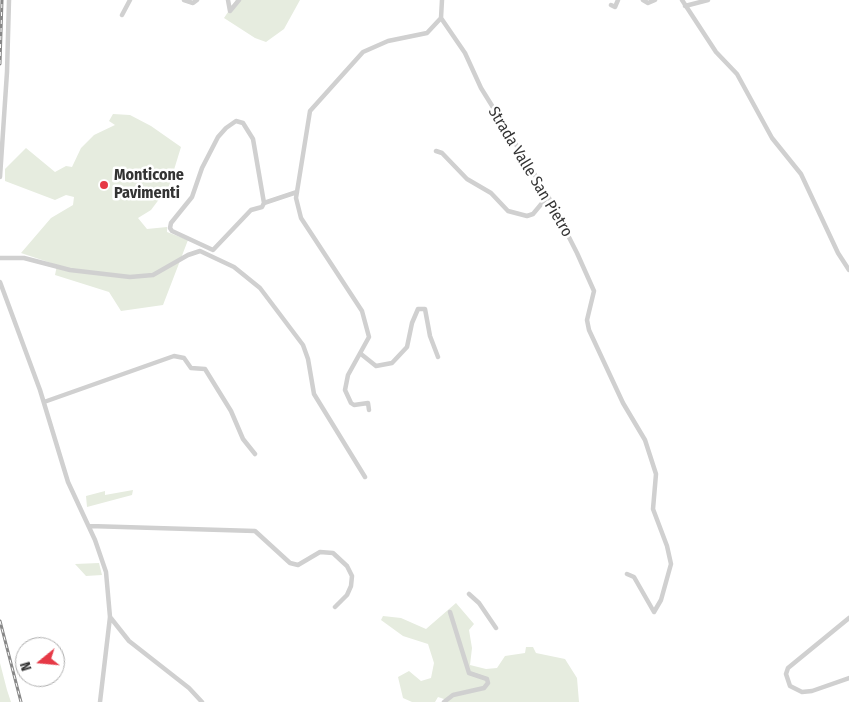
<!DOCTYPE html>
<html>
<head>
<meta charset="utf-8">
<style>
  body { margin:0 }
  #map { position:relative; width:849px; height:702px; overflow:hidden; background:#fff; font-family:"Fira Sans Condensed",sans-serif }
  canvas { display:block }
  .north { position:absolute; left:15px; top:637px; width:50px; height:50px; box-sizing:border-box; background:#fff; border:1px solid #adadad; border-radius:50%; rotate:253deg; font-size:14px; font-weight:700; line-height:20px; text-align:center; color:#333 }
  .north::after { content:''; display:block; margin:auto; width:18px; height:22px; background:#e63946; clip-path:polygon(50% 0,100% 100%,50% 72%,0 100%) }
</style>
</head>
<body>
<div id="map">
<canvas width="849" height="702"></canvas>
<div class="north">N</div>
</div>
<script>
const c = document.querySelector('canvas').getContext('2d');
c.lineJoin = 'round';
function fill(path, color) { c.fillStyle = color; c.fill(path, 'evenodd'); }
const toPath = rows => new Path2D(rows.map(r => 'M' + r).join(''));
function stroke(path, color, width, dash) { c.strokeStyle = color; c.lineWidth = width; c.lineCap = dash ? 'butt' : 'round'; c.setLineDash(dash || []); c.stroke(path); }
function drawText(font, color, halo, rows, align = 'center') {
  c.font = font + ' "Fira Sans Condensed",sans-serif'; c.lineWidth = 5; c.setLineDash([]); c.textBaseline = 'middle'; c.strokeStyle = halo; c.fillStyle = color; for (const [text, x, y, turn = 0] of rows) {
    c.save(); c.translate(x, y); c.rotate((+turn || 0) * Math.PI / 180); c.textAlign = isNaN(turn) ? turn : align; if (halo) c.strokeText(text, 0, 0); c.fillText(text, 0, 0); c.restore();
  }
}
fill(toPath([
  [236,0,300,0,284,29,266,42,255,38,224,18],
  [113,114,130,115,151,126,181,147,169,186,151,210,138,218,147,229,167,227,167,232,188,240,163,305,121,311,109,292,55,275,57,265,21,253,51,218,73,205,74,197,66,195,55,200,5,181,5,169,26,148,55,172,66,166,72,167,81,148,94,135,115,125,109,121],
  [133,490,132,495,87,507,86,496,105,491,105,495],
  [99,563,102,575,86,576,75,564],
  [456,603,474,624,469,630,472,648,470,665,486,669,497,668,505,656,525,653,526,647,533,647,536,653,565,659,577,678,579,702,443,702,444,699,438,697,435,702,412,702,403,698,398,677,409,671,421,681,431,678,434,663,428,644,403,636,381,620,383,616,401,618,426,629],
  [0,663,7,690,11,702,0,702]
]), '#e6ecdf');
stroke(toPath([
  [184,0,193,3,197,0],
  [228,0,230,11,239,0],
  [442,0,441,18,465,53,481,88,548,196,577,253,594,291,587,320,589,330,623,403,645,440,656,474,653,509,667,546,671,564,661,600,654,612,634,577,627,574],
  [643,0,648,3,655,0],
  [682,0,716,52,737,74,772,138,801,174,838,253,849,270],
  [611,5,615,7,618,0],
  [685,6,708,0],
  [122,15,130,0],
  [436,151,442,153,467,179,491,193,508,211,527,216,533,214,548,196],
  [0,177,7,72,9,0],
  [264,203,262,207,251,210,213,250,172,231,170,228,171,223,192,197,202,168,218,137,226,128,236,121,243,123,253,139,264,203,297,192],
  [0,258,24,258,70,270,130,277,153,275,188,255,200,251,234,267,260,288,303,345,308,359,314,394,365,477],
  [0,282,40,390,68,482,95,540,106,572,110,617,100,702],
  [361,354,376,366,392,363,407,347,412,323,418,309,425,309,430,336,438,357],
  [44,402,174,356,184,358,191,368,205,369,231,411,243,439,255,454],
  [369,410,368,403,354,405,351,403,345,390,348,375,369,337,362,311,301,218,296,198,310,111,363,52,388,41,427,33,441,18],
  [89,526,255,531,290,563,298,565,320,552,333,553,347,566,352,576,351,586,347,595,335,607],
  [469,594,479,603,496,628],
  [110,617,129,641,189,688,202,702],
  [849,618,788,668,786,674,790,686,802,692,812,691,849,678],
  [444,702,453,695,484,688,488,683,487,679,469,673,450,612]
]), '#d0d0d0', 4.5);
const rail = toPath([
  [0,64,2,0],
  [0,621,21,702]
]);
stroke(rail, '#888', 3);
stroke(rail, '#fff', 1, [4]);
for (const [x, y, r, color] of [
  [104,185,5,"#e63946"]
]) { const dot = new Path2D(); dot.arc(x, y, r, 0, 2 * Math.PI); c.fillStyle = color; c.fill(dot); stroke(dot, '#fff', 2); }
drawText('16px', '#333', '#fff', [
  ["Strada Valle San Pietro",530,172,59]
]);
drawText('bold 16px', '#333', '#fff', [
  ["Monticone",114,176],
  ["Pavimenti",114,194]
], 'left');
</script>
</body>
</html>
